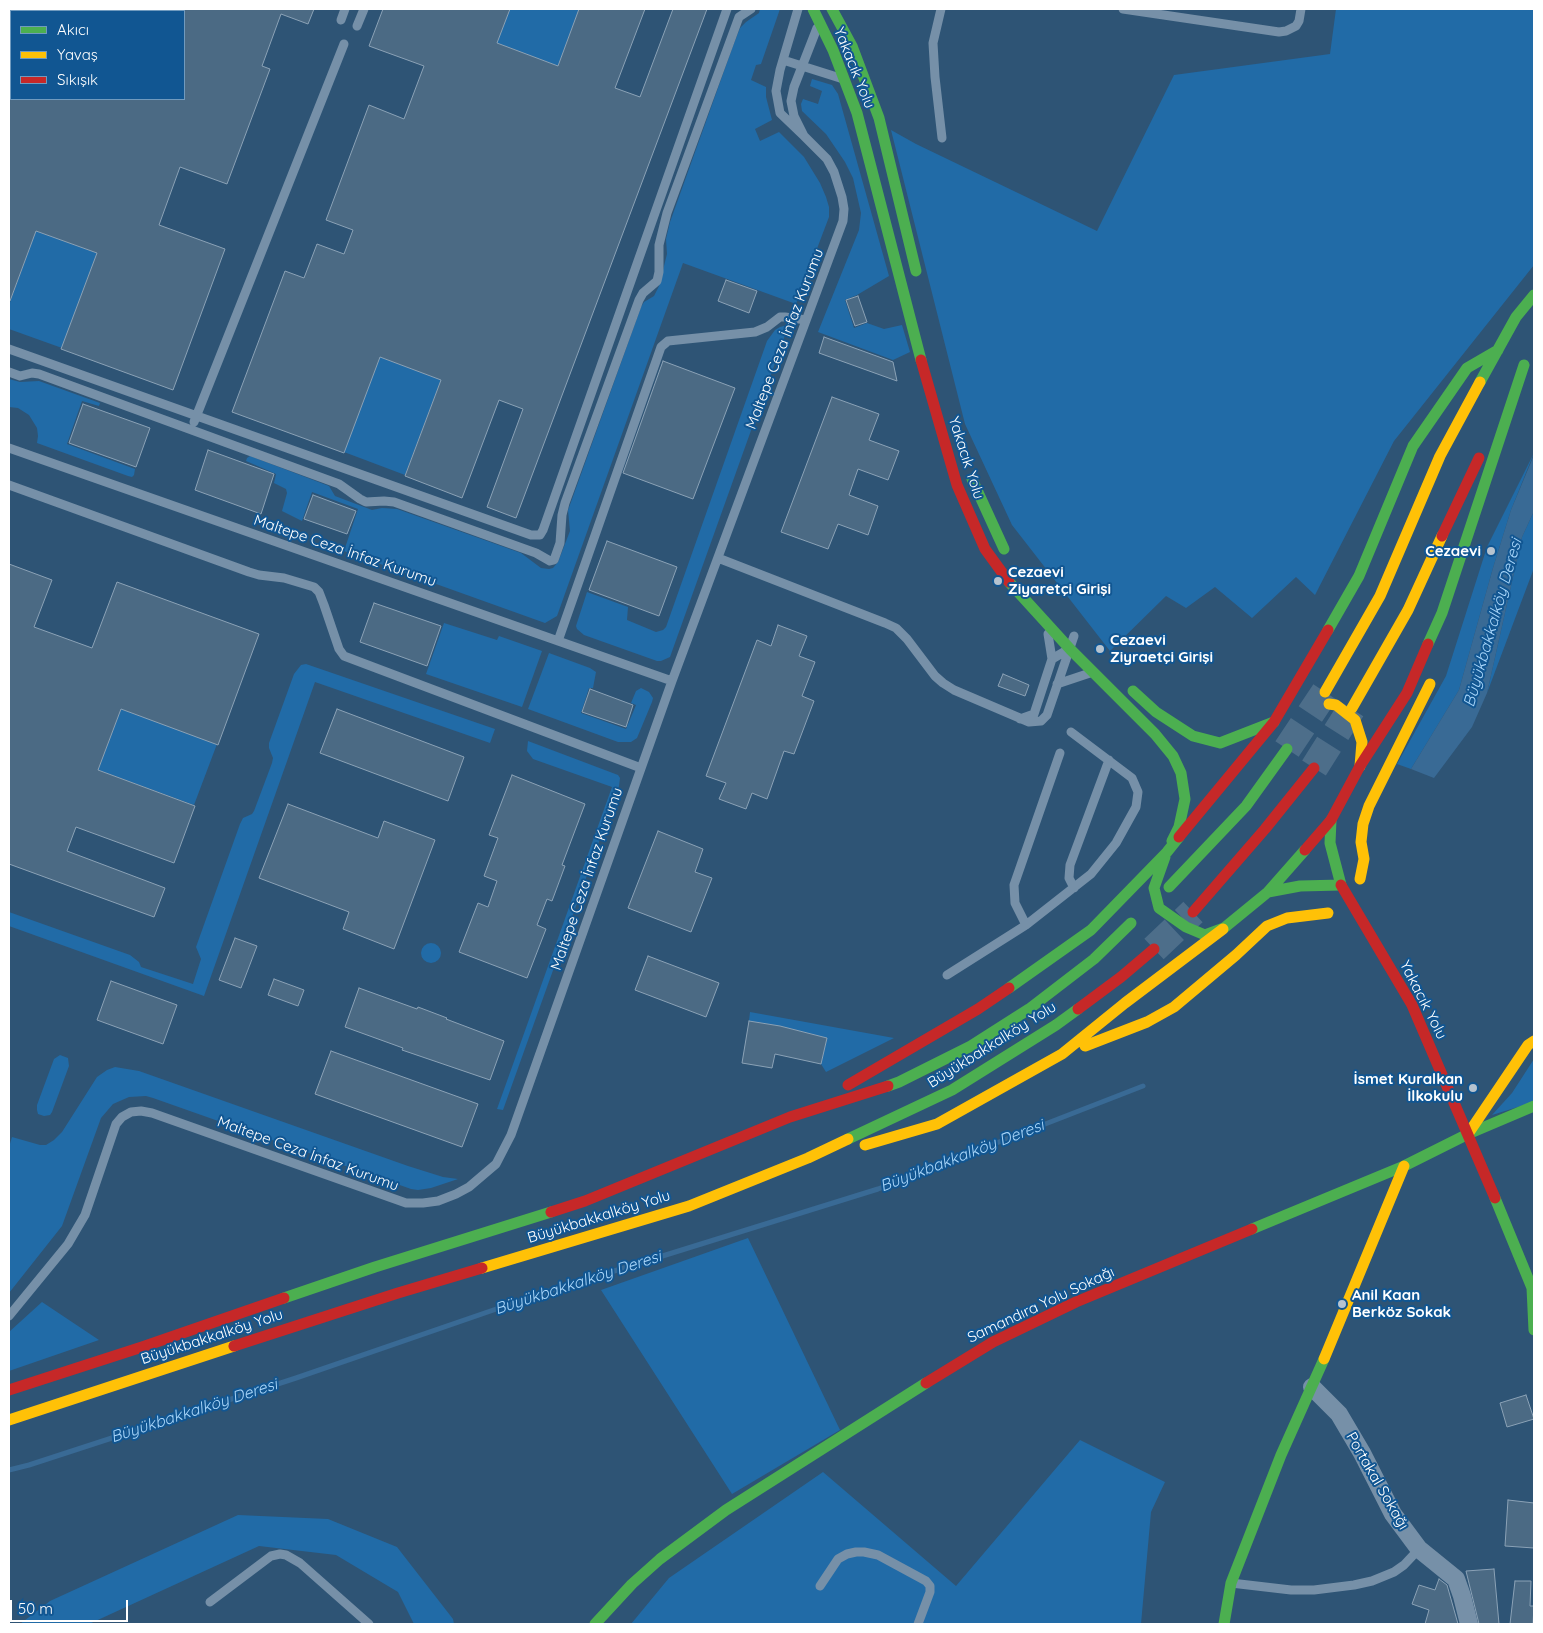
<!DOCTYPE html>
<html>
<head>
<meta charset="utf-8">
<style>
  body { margin:0 }
  #map { position:relative; width:1543px; height:1633px; overflow:hidden; background:#2e5475; font-family:Quicksand,sans-serif }
  canvas { display:block }
  .frame { position:absolute; inset:0; border:10px solid #fff; pointer-events:none }
  .legend { position:absolute; left:10px; top:10px; width:175px; height:90px; box-sizing:border-box; background:#115692; border:1px solid #709abe; margin:0; padding:6px 9px; list-style:none; font-size:15px; color:#fff }
  .legend li { display:flex; align-items:center; gap:10px; height:25px }
  .legend b { width:25px; border:1px solid #709abe }
  .scale { position:absolute; left:10px; top:1600px; width:118px; height:22px; box-sizing:border-box; border:2px solid #fff; border-top:0; padding-left:6px; font-size:15px; line-height:18px; white-space:nowrap; color:#fff; -webkit-text-stroke:4px #115692; paint-order:stroke }
</style>
</head>
<body>
<div id="map">
<canvas width="1543" height="1633"></canvas>
<div class="frame"></div>
<ul class="legend">
<li><b style="height:6px;background:#4caf50"></b>Akıcı</li>
<li><b style="height:6px;background:#ffc107"></b>Yavaş</li>
<li><b style="height:6px;background:#c62828"></b>Sıkışık</li>
</ul>
<div class="scale">50 m</div>
</div>
<script>
const c = document.querySelector('canvas').getContext('2d');
c.lineJoin = 'round';
function fill(path, color) { c.fillStyle = color; c.fill(path, 'evenodd'); }
const toPath = rows => new Path2D(rows.map(r => 'M' + r).join(''));
function stroke(path, color, width, dash) { c.strokeStyle = color; c.lineWidth = width; c.lineCap = dash ? 'butt' : 'round'; c.setLineDash(dash || []); c.stroke(path); }
function drawText(font, color, halo, rows, align = 'center') {
  c.font = font + ' Quicksand,sans-serif'; c.lineWidth = 4; c.setLineDash([]); c.textBaseline = 'middle'; c.strokeStyle = halo; c.fillStyle = color; for (const [text, x, y, turn = 0] of rows) {
    c.save(); c.translate(x, y); c.rotate((+turn || 0) * Math.PI / 180); c.textAlign = isNaN(turn) ? turn : align; if (halo) c.strokeText(text, 0, 0); c.fillText(text, 0, 0); c.restore();
  }
}
fill(toPath([
  [510,9,579,9,558,66,497,43],
  [760,9,780,9,761,64,756,65,751,80,766,87,766,97,772,120,755,129,760,141,779,132,804,157,820,183,826,197,829,207,829,217,796,304,683,263,557,616,545,623,344,551,358,509,312,492,302,521,282,511,287,493,286,489,274,483,276,474,246,461,247,458,250,456,329,486,335,496,372,510,382,508,397,509,521,553,541,568,549,569,553,568,558,562,570,531,568,510,571,502,641,307,644,302,654,296,659,286,667,254,666,239,670,222,733,46,740,28,746,22,759,13],
  [1336,9,1534,9,1534,265,1394,441,1315,595,1296,577,1252,618,1215,587,1186,608,1166,596,1110,651,1012,525,965,424,891,130,916,144,1097,231,1174,75,1330,54],
  [812,79,832,85,838,94,889,276,857,295,845,300,854,328,867,323,884,329,902,325,910,352,893,360,818,332,859,230,861,213,853,178,845,162,826,134,802,111,801,104,803,99,818,104,822,91,810,86],
  [36,231,97,253,62,348,9,329,9,305],
  [784,326,788,327,670,657,661,661,657,661,584,635,577,629,576,626,587,592,628,607,627,620,656,632,663,630,666,627,767,341,775,330,780,327],
  [380,357,441,380,405,475,344,452],
  [9,379,20,382,39,381,100,403,99,406,82,401,67,444,135,469,134,475,132,477,128,476,37,443,38,436,37,428,29,415,18,408,9,407],
  [1534,453,1511,510,1493,568,1459,690,1411,769,1397,764,1446,676,1487,547],
  [1534,511,1534,568,1487,693,1522,537],
  [444,623,497,640,499,636,542,651,522,707,426,674],
  [549,653,590,668,596,672,593,688,589,688,581,713,626,729,636,705,631,703,636,691,641,688,649,692,653,698,652,702,637,738,631,742,618,742,528,709],
  [306,664,495,729,490,743,315,682,204,996,9,926,9,912,130,955,139,962,141,967,193,984,201,959,196,947,240,824,243,818,252,814,254,811,272,763,273,758,269,748,269,743,294,674,301,665],
  [121,709,217,744,194,805,98,770],
  [528,741,618,775,620,778,619,786,503,1110,497,1109,612,787,533,759,527,751],
  '421 953a10 10 0 1 1 20 0a10 10 0 1 1-20 0Z',
  [750,1012,894,1038,826,1072,821,1064,827,1038,780,1026,749,1021],
  [60,1055,68,1058,69,1066,52,1112,50,1115,44,1116,38,1114,37,1110,37,1105,54,1059],
  [1534,1059,1534,1102,1492,1115,1512,1093],
  [115,1067,139,1071,408,1166,443,1177,458,1179,431,1188,418,1190,411,1189,153,1098,146,1096,129,1097,113,1104,101,1118,62,1226,9,1293,9,1147,12,1137,40,1145,46,1145,54,1140,62,1132,97,1077,107,1070],
  [748,1238,840,1430,732,1494,601,1290],
  [42,1302,99,1340,9,1371,9,1332],
  [1080,1440,1165,1482,1151,1512,1141,1624,631,1624,669,1578,823,1472,956,1586],
  [238,1515,328,1519,397,1547,453,1619,454,1624,414,1624,398,1592,336,1555,259,1546,89,1624,20,1624,50,1601]
]), '#216ba7');
fill(toPath([
  [1534,455,1534,511,1522,537,1487,693,1472,727,1434,778,1411,769,1459,690,1493,568,1511,510]
]), '#396a95');
stroke(toPath([
  [9,1470,29,1465,296,1378,537,1295,878,1189,1143,1086]
]), '#396a95', 5);
const building = toPath([
  [184,9,314,9,308,24,281,14,262,66,270,69,227,184,180,167,159,225,225,249,173,390,61,349,97,253,36,231,10,301,9,301,9,99,184,99,184,9],
  [383,9,510,9,497,43,558,66,579,9,645,9,615,88,640,97,673,9,707,9,516,518,487,507,523,409,499,400,462,498,405,476,441,380,380,357,344,453,232,412,285,271,304,278,317,244,344,254,353,230,326,220,369,105,404,119,424,66,369,46,383,9],
  [726,280,757,291,749,313,718,301,726,280],
  [858,296,867,322,855,326,846,300,858,296],
  [824,337,893,362,897,381,819,353,824,337],
  [663,361,735,388,693,499,623,473,663,361],
  [832,397,879,414,869,440,899,451,888,480,858,469,849,495,878,506,868,535,838,524,828,549,781,532,832,397],
  [83,404,150,428,136,467,69,443,83,404],
  [208,450,274,474,261,514,195,490,208,450],
  [313,495,356,511,347,534,304,519,313,495],
  [607,541,677,567,659,616,589,590,607,541],
  [9,564,52,580,34,627,92,648,117,582,259,634,218,745,121,709,98,770,195,806,174,863,76,827,67,851,165,888,154,917,9,864,9,564],
  [374,603,441,626,427,666,360,642,374,603],
  [778,625,807,636,799,656,815,662,802,696,814,701,794,754,784,751,767,799,752,793,746,809,719,799,726,783,706,776,757,640,771,646,778,625],
  [1003,674,1029,685,1025,696,998,686,1003,674],
  [590,689,633,705,626,727,582,712,590,689],
  [337,709,464,757,448,801,320,753,337,709],
  [512,775,585,804,562,865,565,866,552,901,547,899,537,925,546,929,527,978,459,952,478,903,488,907,497,881,484,876,498,838,489,835,512,775],
  [288,804,378,838,384,821,435,840,394,949,343,929,349,912,259,878,288,804],
  [658,831,703,849,695,872,712,878,691,932,628,908,658,831],
  [235,938,257,946,241,988,219,980,235,938],
  [648,956,719,983,706,1017,635,990,648,956],
  [274,979,304,990,298,1006,268,995,274,979],
  [111,981,177,1005,163,1044,97,1020,111,981],
  [359,988,417,1009,418,1007,447,1018,446,1019,504,1041,490,1080,402,1050,403,1048,345,1027,359,988],
  [749,1021,780,1026,827,1038,821,1064,775,1054,772,1068,742,1063,749,1021],
  [331,1051,478,1104,462,1147,315,1094,331,1051],
  [1526,1395,1534,1419,1507,1427,1500,1403,1526,1395],
  [1508,1500,1534,1503,1534,1548,1505,1546,1508,1500],
  [1494,1569,1499,1624,1479,1624,1466,1571,1494,1569],
  [1439,1579,1447,1585,1458,1624,1425,1624,1429,1610,1412,1604,1419,1585,1435,1590,1439,1579],
  [1515,1581,1531,1581,1530,1606,1534,1606,1533,1624,1510,1624,1515,1581]
]);
fill(building, '#4b6a84');
stroke(building, '#8ba2b6', 1);
stroke(toPath([
  [1287,749,1325,692],
  [1314,768,1352,708],
  [1154,949,1193,912]
]), '#4d6e8a', 28, [28, 14]);
stroke(toPath([
  [798,9,780,70,776,91,780,113,804,136,794,116,791,101,794,87,817,28],
  [941,9,933,43,935,77,942,138],
  [1123,9,1279,32,1286,31,1296,26,1299,21,1301,9],
  [341,20,345,9],
  [357,26,364,9],
  [783,60,840,78],
  [9,349,531,535,540,535,543,530,727,9],
  [9,372,20,376,32,373,39,374,339,484,360,499,366,502,384,501,394,502,536,553,550,561,554,560,560,543,562,515,565,503,639,300,643,293,657,281,659,272,659,245,667,213,739,17,751,9],
  [194,422,344,44],
  [9,448,672,681],
  [9,485,249,572,259,575,284,578,314,587,319,592,324,605,339,649,344,656,641,768],
  [718,558,885,623,896,628,907,639,935,676,943,683,954,690,1029,722,1041,721,1047,715,1074,636],
  [1048,634,1052,659],
  [558,641,661,347,668,341,755,332,767,327,780,317,785,317,806,320],
  [1057,684,1090,673],
  [1020,719,1034,714,1052,659,1069,649],
  [1074,888,1069,878,1070,865,1109,760],
  [1026,925,1015,903,1014,885,1060,753],
  [947,975,1026,925,1091,874,1116,843,1136,807,1138,792,1132,778,1071,732],
  [9,1316,68,1244,75,1232,85,1215,116,1124,122,1117,131,1112,141,1111,152,1113,406,1203,423,1203,438,1201,456,1194,469,1187,496,1164,511,1135,672,681,843,221,844,209,842,197,834,172,827,159,804,136],
  [1231,1583,1291,1590,1314,1590,1354,1585,1372,1581,1394,1572,1404,1565,1419,1549],
  [820,1586,838,1559,847,1554,856,1552,864,1552,878,1555,926,1581,930,1586,930,1592,918,1624],
  [210,1602,271,1556,280,1554,286,1555,300,1563,369,1624]
]), '#7690a8', 9);
stroke(toPath([
  [1312,1387,1339,1414,1362,1453,1393,1514,1419,1549,1456,1579,1462,1596,1469,1624]
]), '#7690a8', 18);
stroke(toPath([
  [813,9,833,50,857,113,921,360],
  [832,9,852,46,879,118,916,271],
  [1480,382,1516,317,1534,295],
  [972,479,1004,549],
  [1009,582,1070,649,1155,734,1173,756,1181,773,1185,799,1179,827,1172,841],
  [1328,630,1359,576,1413,446,1467,368,1498,350],
  [1428,644,1442,613,1524,365],
  [1133,691,1156,712,1193,736,1220,743,1274,722],
  [1165,857,1154,888,1159,908,1186,927,1205,935,1224,928,1268,892,1305,850],
  [1169,887,1246,806,1287,749],
  [1268,892,1300,886,1341,885,1330,843,1331,820],
  [1009,988,1091,930,1167,852,1179,837],
  [888,1086,899,1082,971,1046,1029,1009,1094,959,1131,923],
  [848,1139,952,1090,1056,1025,1078,1009],
  [1495,1198,1532,1288,1534,1330],
  [1252,1229,1404,1166,1468,1134,1534,1106],
  [284,1298,375,1267,551,1212],
  [595,1624,632,1584,660,1559,726,1510,926,1383],
  [1224,1624,1231,1583,1281,1455,1324,1359]
]), '#4caf50', 11);
stroke(toPath([
  [1325,692,1380,596,1440,456,1480,382],
  [1329,704,1336,705,1355,720,1362,742,1360,766],
  [1352,708,1408,610,1442,536],
  [1360,879,1364,859,1361,842,1363,824,1369,806,1430,684],
  [1085,1046,1147,1022,1174,1007,1236,955,1267,926,1287,918,1328,913],
  [1468,1134,1528,1045,1534,1041],
  [865,1145,937,1124,1062,1054,1125,1003,1223,929],
  [482,1268,689,1206,808,1158,848,1139],
  [1324,1359,1404,1166],
  [9,1420,234,1346]
]), '#ffc107', 11);
stroke(toPath([
  [921,360,957,485,985,549,1009,582],
  [1442,536,1479,458],
  [1179,837,1274,722,1328,630],
  [1305,850,1331,820,1360,766,1407,693,1428,644],
  [1341,885,1412,1005,1495,1198],
  [1193,912,1265,829,1314,768],
  [1078,1009,1121,977,1154,949],
  [848,1085,978,1009,1009,988],
  [551,1212,585,1201,790,1117,888,1086],
  [234,1346,398,1293,482,1268],
  [926,1383,993,1342,1076,1302,1252,1229],
  [9,1390,142,1347,284,1298]
]), '#c62828', 11);
for (const [x, y, r, color] of [
  [1491,551,5,"#b6c3cf"],
  [998,581,5,"#b6c3cf"],
  [1100,649,5,"#b6c3cf"],
  [1473,1088,5,"#b6c3cf"],
  [1342,1304,5,"#b6c3cf"]
]) { const dot = new Path2D(); dot.arc(x, y, r, 0, 2 * Math.PI); c.fillStyle = color; c.fill(dot); stroke(dot, '#115692', 2); }
drawText('15px', '#fff', '#115692', [
  ["Yakacık Yolu",854,68,68],
  ["Maltepe Ceza İnfaz Kurumu",785,339,-69],
  ["Yakacık Yolu",966,458,72],
  ["Maltepe Ceza İnfaz Kurumu",345,551,19],
  ["Maltepe Ceza İnfaz Kurumu",587,879,-71],
  ["Yakacık Yolu",1423,1000,63],
  ["Büyükbakkalköy Yolu",992,1045,-32],
  ["Maltepe Ceza İnfaz Kurumu",308,1154,20],
  ["Büyükbakkalköy Yolu",599,1217,-17],
  ["Samandıra Yolu Sokağı",1041,1305,-25],
  ["Büyükbakkalköy Yolu",212,1337,-18],
  ["Portakal Sokağı",1377,1481,60]
]);
drawText('bold 15px', '#fff', '#115692', [
  ["Cezaevi",1481,551,"right"],
  ["Cezaevi",1008,572],
  ["Ziyaretçi Girişi",1008,589],
  ["Cezaevi",1110,640],
  ["Ziyraetçi Girişi",1110,657],
  ["İsmet Kuralkan",1463,1079,"right"],
  ["İlkokulu",1463,1096,"right"],
  ["Anil Kaan",1352,1295],
  ["Berköz Sokak",1352,1312]
], 'left');
drawText('italic 16px', '#a9d6fa', '#115692', [
  ["Büyükbakkalköy Deresi",1493,623,-74],
  ["Büyükbakkalköy Deresi",962,1156,-21],
  ["Büyükbakkalköy Deresi",578,1283,-18],
  ["Büyükbakkalköy Deresi",194,1411,-18]
]);
</script>
</body>
</html>
